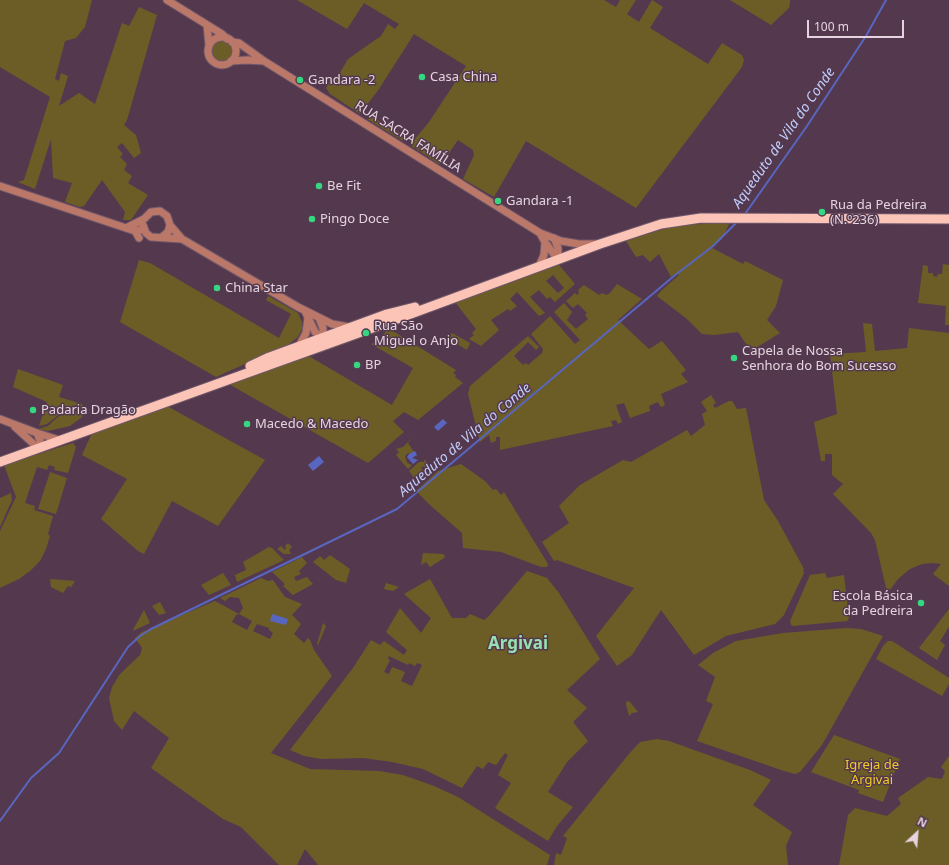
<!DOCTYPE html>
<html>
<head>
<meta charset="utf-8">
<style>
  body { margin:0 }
  #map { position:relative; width:949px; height:865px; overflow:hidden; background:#54394e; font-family:"Noto Sans",sans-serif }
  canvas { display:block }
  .north { position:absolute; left:897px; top:813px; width:40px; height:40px; -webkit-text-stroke:3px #54394e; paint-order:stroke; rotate:26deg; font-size:11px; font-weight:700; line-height:16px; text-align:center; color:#e5d4e0 }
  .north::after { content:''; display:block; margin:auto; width:14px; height:18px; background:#e5d4e0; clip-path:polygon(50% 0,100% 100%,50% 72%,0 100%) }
  .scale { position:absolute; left:807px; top:20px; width:97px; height:18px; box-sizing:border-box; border:2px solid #e5d4e0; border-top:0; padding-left:5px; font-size:12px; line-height:14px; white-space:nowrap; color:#e5d4e0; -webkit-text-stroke:3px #54394e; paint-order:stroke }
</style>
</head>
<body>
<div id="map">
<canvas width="949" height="865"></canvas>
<div class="north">N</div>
<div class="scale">100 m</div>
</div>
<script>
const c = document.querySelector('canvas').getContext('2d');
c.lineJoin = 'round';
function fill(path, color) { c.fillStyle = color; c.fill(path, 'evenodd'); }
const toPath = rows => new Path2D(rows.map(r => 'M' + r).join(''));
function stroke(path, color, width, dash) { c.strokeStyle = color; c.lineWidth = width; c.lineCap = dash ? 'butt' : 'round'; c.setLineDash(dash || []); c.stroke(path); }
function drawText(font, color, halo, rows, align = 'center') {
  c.font = font + ' "Noto Sans",sans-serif'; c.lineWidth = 3; c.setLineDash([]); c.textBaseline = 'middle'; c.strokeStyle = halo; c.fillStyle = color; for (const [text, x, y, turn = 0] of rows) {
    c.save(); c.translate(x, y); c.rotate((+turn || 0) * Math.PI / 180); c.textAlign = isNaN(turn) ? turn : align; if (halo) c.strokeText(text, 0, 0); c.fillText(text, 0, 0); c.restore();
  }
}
fill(toPath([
  [0,0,92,0,85,27,76,38,65,41,55,79,59,81,61,73,68,76,59,106,79,93,95,104,122,23,129,26,139,7,157,15,127,120,124,125,136,135,141,153,134,158,122,143,117,147,123,154,120,157,127,164,124,170,132,176,128,183,148,195,131,220,123,220,125,212,102,180,84,206,80,207,65,202,72,183,53,178,51,139,35,189,18,182,24,180,50,97,0,67],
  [297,0,604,0,616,7,620,0,636,0,627,14,639,22,652,0,663,7,650,28,708,64,722,43,742,55,744,60,742,67,636,208,526,141,494,197,463,179,474,155,473,150,458,140,443,162,439,164,410,145,429,122,466,66,414,34,379,89,360,114,330,94,326,88,330,81,334,83,348,59,381,36,388,24,395,29,399,24,364,3,347,29],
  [730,0,790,0,790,3,789,8,771,25],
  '212 51a10 10 0 1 1 20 0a10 10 0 1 1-20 0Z',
  [373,117,400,133,403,136,403,141,367,119],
  [730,222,722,239,712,248,743,264,745,261,783,280,776,306,767,320,780,333,751,351,738,332,714,335,702,334,687,319,657,296,661,291,679,275,677,273,671,277,659,254,650,262,643,255,636,257,626,241,673,226],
  [139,260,150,263,279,338,291,314,266,300,268,296,298,313,302,322,302,330,297,338,289,344,216,377,120,322],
  [943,264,949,265,949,325,945,325,946,306,918,303,923,265,928,266,928,273,933,273,933,276,937,277,938,274,942,274],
  [559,265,575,284,555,302,550,297,547,299,539,290,530,297,545,313,539,316,517,292,510,299,517,306,510,311,508,309,491,320,499,330,481,346,469,339,474,335,472,333,476,329,455,302],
  [553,275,564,288,558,293,546,281],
  [617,284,642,299,618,320,649,349,662,341,686,370,681,374,688,382,661,394,665,405,661,407,658,402,649,406,650,411,630,418,624,403,616,405,622,422,618,424,616,420,611,421,613,426,500,450,500,437,496,437,496,441,491,443,489,435,480,442,468,394,470,386,528,336,539,347,536,350,528,342,514,356,523,365,526,363,528,365,542,353,543,349,531,334,550,316,575,344,580,340,554,312,564,303,572,312,567,320,576,329,588,319,585,315,587,313,578,304,573,308,566,301,575,293,577,295,579,293,578,290,584,285,599,295,602,293,607,295,610,293],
  [863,323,872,324,875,351,907,348,909,328,949,333,949,586,933,574,941,564,933,563,922,564,910,569,898,579,890,590,886,588,875,540,871,533,833,494,843,484,832,475,832,454,825,454,825,461,821,461,814,422,837,414,830,354,866,352],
  [388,328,456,370,453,373,456,375,455,377,463,383,418,420,404,412,393,421,404,432,368,463,227,383,307,355,392,405,413,368,371,344,379,341],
  [375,331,374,333,319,353,315,352],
  [452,333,470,343,467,350,449,339],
  [18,369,63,385,59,397,82,404,84,408,61,413,47,424,39,426,47,402,13,387],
  [711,395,716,403,713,405,715,408,729,401,732,401,737,409,746,408,764,500,778,521,804,569,803,570,804,573,784,615,775,624,726,636,694,655,661,610,632,655,617,666,596,636,634,588,557,560,554,561,542,542,569,523,559,506,580,485,623,460,631,462,687,430,691,436,705,425,702,414,707,411,701,402],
  [167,406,265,460,218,526,172,501,144,554,138,551,101,519,127,479,82,455,92,433],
  [86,410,82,417,70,426,48,431,38,429,48,426,59,416,66,413],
  [413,437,408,443,414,452,412,454,408,453,405,456,407,463,412,465,408,469,396,455,399,452,396,449,403,447],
  [73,443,76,447,68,473,54,470,55,467,49,465,47,470,37,467,25,503,35,506,34,510,53,516,48,534,50,536,46,549,40,561,30,571,19,579,0,588,0,531,16,497,4,465],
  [425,459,428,466,426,469,423,466,421,468,424,473,420,477,417,475,414,478,409,471,419,462,424,462],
  [461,464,485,481,493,490,496,489,501,495,504,492,548,564,547,567,541,567,501,552,463,548,462,533,430,505,416,491,438,471],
  [50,472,67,478,56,514,38,509],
  [11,493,12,500,0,527,0,498],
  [288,543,292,547,289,550,291,554,284,554,277,549,281,546,285,550,286,548,285,546],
  [269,547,272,548,284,560,237,582,235,575,246,570,243,562],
  [423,553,443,554,445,556,444,558,430,567,426,562,421,565],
  [330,555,350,569,346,583,336,580,313,562,320,556,324,560],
  [302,557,307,563,299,571,301,574,294,577,296,581,307,577,313,584,293,595,283,586,285,584,272,572],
  [527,571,547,578,559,593,600,659,567,690,587,708,573,722,588,741,567,762,548,792,573,807,557,826,548,841,495,808,511,783,498,775,508,755,505,753,496,765,488,762,483,769,477,766,462,788,423,769,392,762,363,758,321,759,304,756,290,750,353,668,371,640,380,645,384,641,404,655,407,650,386,632,400,608,421,633,431,618,404,594,430,579,452,618,466,618,470,614,484,620,488,617],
  [389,656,408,665,409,663,415,666,417,663,422,665,412,686,401,681,405,672,392,667,389,674,384,672,390,660,388,659],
  [223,573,231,585,209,595,201,585],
  [825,573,827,578,844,575,849,618,847,621,793,626,791,625,790,621,810,575],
  [261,578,268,581,273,580,285,597,302,604,292,615,301,624,294,634,304,643,308,638,310,640,314,650,332,676,271,753,310,769,379,771,403,775,434,786,458,797,550,855,547,865,318,865,305,849,297,865,279,865,241,827,223,819,151,768,169,738,134,711,122,730,114,721,109,698,112,687,120,674,140,655,142,648,135,638,142,632,215,601,239,614,243,608,239,598,230,597,225,601,220,598],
  [239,614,252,621,247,630,232,622,236,615],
  [257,624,269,628,269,630,273,633,270,639,253,631],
  [50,579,75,581,71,587,68,586,63,593,51,587],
  [386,583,399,587,393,591,384,589],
  [160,602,166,613,159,615,152,606],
  [949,609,949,627,940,641,945,645,937,660,919,648],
  [144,610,150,623,133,631,134,628],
  [323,623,326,626,318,645,327,651,319,646,317,644],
  [846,628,861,629,883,636,822,745,800,772,795,774,784,771,697,741,713,704,706,701,715,677,698,665,713,653,736,641,783,633],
  [888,641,892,641,949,678,949,684,942,696,876,659,883,646],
  [627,701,630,702,638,712,632,713,629,716,626,704],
  [834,735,900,759,883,802,858,793,859,790,811,772],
  [657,739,669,741,750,770,771,780,753,805,792,832,786,846,788,865,554,865,556,853,561,855,567,838,563,836,628,755,640,742],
  [949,756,949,865,839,865,848,815,855,808,887,816,901,804,898,798,928,777,942,779,945,771,941,767]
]), '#6c5d26');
fill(toPath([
  [443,419,447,423,438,431,434,427],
  [415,451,417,455,412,458,418,460,413,464,407,457,409,454],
  [319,456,324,462,313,471,308,465],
  [272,614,288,619,286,625,270,621]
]), '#5866bf');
stroke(toPath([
  [745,214,807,126,866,36,886,0],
  [0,821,31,778,59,753,128,647,140,636,151,629,397,509,674,276,713,246,737,222]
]), '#5866bf', 2);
const tertiary = toPath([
  [167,0,222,34,227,39],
  [207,25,209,46],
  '208 51a14 14 0 1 1 28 0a14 14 0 1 1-28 0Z',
  [232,42,239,43,264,61,540,233,561,241,579,244,595,244],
  [231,61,247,60,264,61],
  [0,186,135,231,144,229],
  [143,225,146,233,151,237,182,239],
  [170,225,182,239,298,307,332,324,349,327],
  [126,228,144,219,151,212,160,211,167,216,170,225,168,232,162,237],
  [135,231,139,238],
  [554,238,558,248,558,260],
  [545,242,558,260],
  [539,266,544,255,545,242,540,233],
  [305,311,315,332,324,340],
  [319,318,323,328,323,340],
  [299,346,306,333,308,317],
  [0,419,37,433,40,440,40,447],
  [15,427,38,448],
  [37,433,59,440]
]);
const primary = toPath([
  [250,366,267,358,387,314,415,307],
  [0,462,389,322,600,244,661,224,701,218,949,219]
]);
stroke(tertiary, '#71586b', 9);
stroke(primary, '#71586b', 11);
stroke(tertiary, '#bb7868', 7);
stroke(primary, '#fcc4b6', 9);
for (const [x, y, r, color] of [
  [422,77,4,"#35d881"],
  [300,80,4,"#35d881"],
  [319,186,4,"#35d881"],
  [498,201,4,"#35d881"],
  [822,212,4,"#35d881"],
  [312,219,4,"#35d881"],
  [217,288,4,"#35d881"],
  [366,333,4,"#35d881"],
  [734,358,4,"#35d881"],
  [357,365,4,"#35d881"],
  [33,410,4,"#35d881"],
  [247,424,4,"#35d881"],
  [921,603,4,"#35d881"]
]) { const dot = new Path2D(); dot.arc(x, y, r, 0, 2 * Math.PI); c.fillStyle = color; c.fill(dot); stroke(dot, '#54394e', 1.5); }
drawText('13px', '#e5d4e0', '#54394e', [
  ["Casa China",430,77],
  ["Gandara -2",308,80],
  ["Be Fit",327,186],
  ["Gandara -1",506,201],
  ["Rua da Pedreira",830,205],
  ["(N.º236)",830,220],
  ["Pingo Doce",320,219],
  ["China Star",225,288],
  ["Rua São",374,326],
  ["Miguel o Anjo",374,341],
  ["Capela de Nossa",742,351],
  ["Senhora do Bom Sucesso",742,366],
  ["BP",365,365],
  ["Padaria Dragão",41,410],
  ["Macedo & Macedo",255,424],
  ["Escola Básica",913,596,"right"],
  ["da Pedreira",913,611,"right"]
], 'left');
drawText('13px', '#e5d4e0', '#54394e', [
  ["RUA SACRA FAMÍLIA",408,137,32]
]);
drawText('13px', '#f2cb25', '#54394e', [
  ["Igreja de",872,765],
  ["Argivai",872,780]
]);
drawText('italic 14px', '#c0ccfb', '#54394e', [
  ["Aqueduto de Vila do Conde",784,138,-55],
  ["Aqueduto de Vila do Conde",465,440,-40]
]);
drawText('bold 17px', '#97e0af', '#54394e', [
  ["Argivai",518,644]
]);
</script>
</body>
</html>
